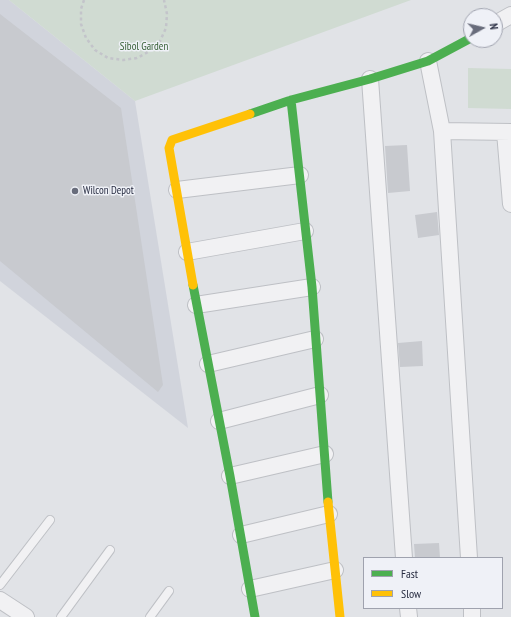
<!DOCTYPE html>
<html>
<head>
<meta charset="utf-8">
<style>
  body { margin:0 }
  #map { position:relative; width:511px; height:617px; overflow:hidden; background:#e1e3e7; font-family:"PT Sans Narrow",sans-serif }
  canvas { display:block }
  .legend { position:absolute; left:363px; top:557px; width:140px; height:52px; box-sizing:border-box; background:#eff1f7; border:1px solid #9fa2ae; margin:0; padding:5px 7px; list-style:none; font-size:12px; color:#272c41 }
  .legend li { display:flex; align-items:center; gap:8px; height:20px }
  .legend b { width:20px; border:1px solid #9fa2ae }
  .north { position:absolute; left:463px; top:8px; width:40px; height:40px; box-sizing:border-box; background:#eff1f7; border:1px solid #9fa2ae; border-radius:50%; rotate:82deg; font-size:11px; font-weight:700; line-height:16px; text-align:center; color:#272c41 }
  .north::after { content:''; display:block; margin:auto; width:14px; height:18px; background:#686c7b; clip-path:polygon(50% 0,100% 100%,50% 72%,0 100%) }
</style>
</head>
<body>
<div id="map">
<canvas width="511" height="617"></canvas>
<ul class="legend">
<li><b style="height:5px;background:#4caf50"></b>Fast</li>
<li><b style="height:5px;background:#ffc107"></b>Slow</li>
</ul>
<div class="north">N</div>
</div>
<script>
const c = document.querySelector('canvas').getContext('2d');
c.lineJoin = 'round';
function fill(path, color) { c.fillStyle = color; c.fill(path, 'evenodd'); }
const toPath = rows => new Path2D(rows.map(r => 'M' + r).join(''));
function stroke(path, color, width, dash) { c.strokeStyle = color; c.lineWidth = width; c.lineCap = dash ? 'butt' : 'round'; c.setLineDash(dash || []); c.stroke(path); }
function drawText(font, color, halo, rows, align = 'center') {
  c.font = font + ' "PT Sans Narrow",sans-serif'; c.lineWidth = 3; c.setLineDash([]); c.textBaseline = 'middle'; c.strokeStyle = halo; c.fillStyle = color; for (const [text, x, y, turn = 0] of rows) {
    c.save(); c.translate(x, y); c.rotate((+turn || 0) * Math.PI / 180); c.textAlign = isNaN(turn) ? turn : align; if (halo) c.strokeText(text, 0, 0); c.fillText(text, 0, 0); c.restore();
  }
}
fill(toPath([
  [0,0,9,0,135,101,188,428,0,281]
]), '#d1d4dc');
fill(toPath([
  [9,0,411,0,135,101],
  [468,68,511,69,511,109,468,108]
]), '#d0dbd2');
fill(toPath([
  [0,14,121,108,163,385,158,392,0,261],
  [407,145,410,191,388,193,385,146],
  [437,212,439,235,418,238,415,215],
  [422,341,423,366,400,367,398,343],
  [439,543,440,558,415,558,414,544]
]), '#c8cacf');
const lane = toPath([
  [0,585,50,520],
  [61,617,110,550],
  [150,617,169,591]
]);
const street = toPath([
  [495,24,511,15],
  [428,61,442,131,469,558],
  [370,79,404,558],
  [442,131,511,132],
  [505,132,511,204],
  [177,190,300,175],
  [187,252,305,231],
  [196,305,312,287],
  [208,364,315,339],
  [219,421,320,395],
  [230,476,325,454],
  [241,535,329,514],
  [250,589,335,570],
  [0,600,26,617],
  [408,608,409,617],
  [472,608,472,617]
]);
stroke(lane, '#bec0c5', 10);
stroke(street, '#bec0c5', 18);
stroke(toPath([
  [84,0,81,9,81,24,86,38,95,50,108,58,123,60,137,58,150,51,160,41,166,28,167,14,164,0]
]), '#c3c4ca', 2.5, [3, 3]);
stroke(lane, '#f1f1f3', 8);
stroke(street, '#f1f1f3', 16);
stroke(toPath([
  [291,100,312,287,328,502],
  [250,114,291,100,370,79,428,61,471,38],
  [193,285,230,476,255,617]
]), '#4caf50', 9);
stroke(toPath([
  [193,285,169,148,172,140,250,114],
  [328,502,340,617]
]), '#ffc107', 9);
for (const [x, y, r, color] of [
  [75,191,4,"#686c7b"]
]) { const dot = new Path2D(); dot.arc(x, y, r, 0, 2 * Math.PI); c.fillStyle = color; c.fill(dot); stroke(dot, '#eff1f7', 1.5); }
drawText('11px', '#355e34', '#eff1f7', [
  ["Sibol Garden",144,47]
]);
drawText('11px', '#272c41', '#eff1f7', [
  ["Wilcon Depot",83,191]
], 'left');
</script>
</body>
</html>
